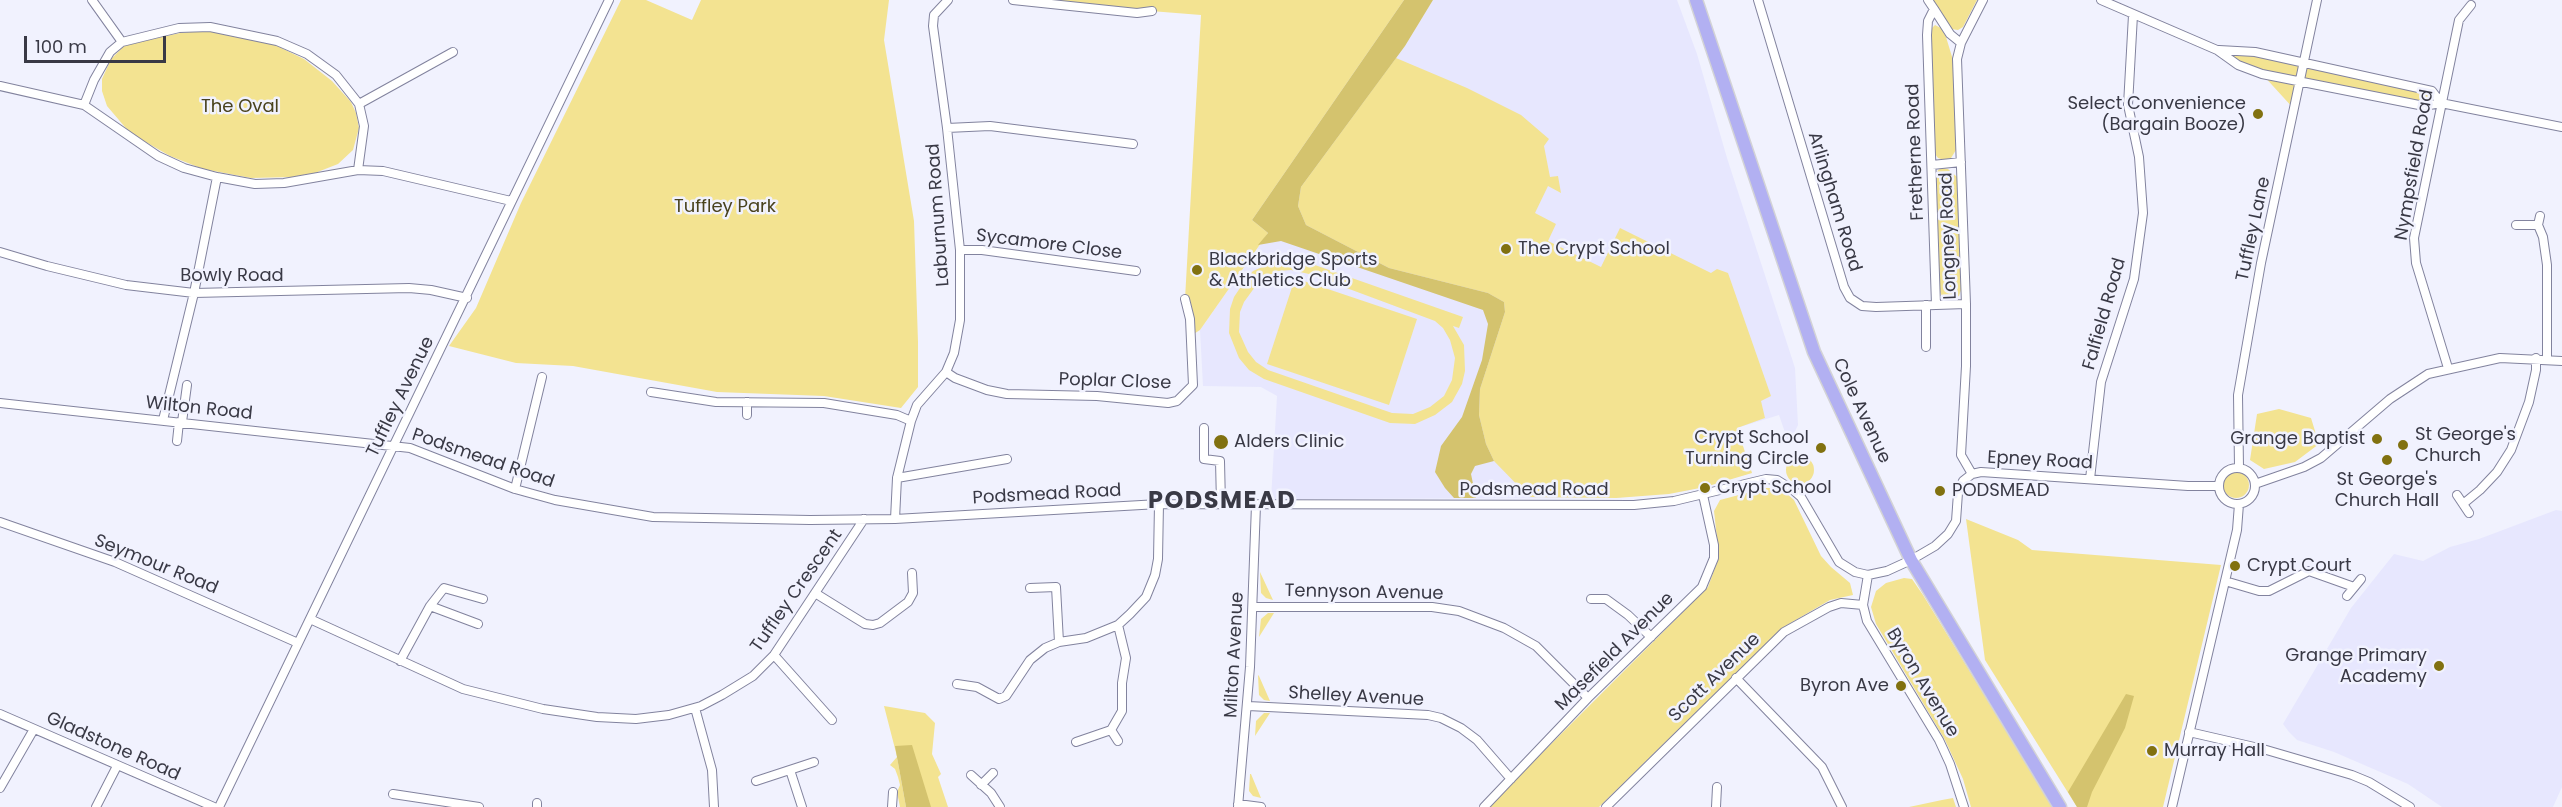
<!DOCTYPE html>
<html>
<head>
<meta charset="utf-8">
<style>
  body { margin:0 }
  #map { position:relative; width:2562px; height:807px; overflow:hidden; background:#f1f2fe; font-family:Poppins,sans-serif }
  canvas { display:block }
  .scale { position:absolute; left:24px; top:36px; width:142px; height:27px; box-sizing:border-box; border:3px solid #393945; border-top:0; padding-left:8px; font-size:18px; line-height:21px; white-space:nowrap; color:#393945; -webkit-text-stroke:4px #f1f2fe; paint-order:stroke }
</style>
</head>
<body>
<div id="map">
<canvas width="2562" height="807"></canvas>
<div class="scale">100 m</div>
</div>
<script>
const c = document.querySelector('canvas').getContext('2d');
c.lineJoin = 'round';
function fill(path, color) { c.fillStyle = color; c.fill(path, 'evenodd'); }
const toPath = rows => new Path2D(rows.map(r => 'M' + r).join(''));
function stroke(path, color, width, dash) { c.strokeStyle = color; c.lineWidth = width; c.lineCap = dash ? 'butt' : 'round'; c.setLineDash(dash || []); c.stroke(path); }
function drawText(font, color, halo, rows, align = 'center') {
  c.font = font + ' Poppins,sans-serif'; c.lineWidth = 5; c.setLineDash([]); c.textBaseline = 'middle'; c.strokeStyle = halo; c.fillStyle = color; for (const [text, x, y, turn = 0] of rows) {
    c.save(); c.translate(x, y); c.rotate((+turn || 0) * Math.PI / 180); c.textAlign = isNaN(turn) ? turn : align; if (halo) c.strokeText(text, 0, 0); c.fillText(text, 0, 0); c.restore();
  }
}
fill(toPath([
  [1433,0,1677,0,1697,54,1727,158,1795,368,1798,425,1789,444,1779,415,1737,428,1752,473,1686,491,1616,498,1271,499,1277,396,1261,387,1203,386,1200,330,1268,233,1405,46],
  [2556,510,2562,511,2562,787,2553,807,2442,807,2408,784,2334,752,2297,740,2289,732,2283,724,2351,608,2394,554,2423,561,2450,547,2479,539]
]), '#e7e7fe');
fill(toPath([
  [621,0,646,0,692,20,701,0,889,0,884,40,914,221,918,342,918,387,901,408,824,396,717,392,573,366,516,363,449,346,476,308,521,203],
  [1013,0,1404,0,1252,220,1268,233,1200,330,1189,337,1185,299,1201,15],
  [1933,0,1977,0,1963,27,1958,30,1951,29],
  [1935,25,1941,28,1946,37,1953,60,1956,150,1951,158,1944,160,1938,158,1935,154,1931,41,1931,29],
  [201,31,220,32,273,44,304,59,332,81,351,102,356,113,359,128,353,150,338,164,315,173,292,177,251,178,203,169,170,156,130,133,107,106,102,91,102,79,111,59,125,45,180,33],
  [2217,50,2255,52,2432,91,2441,103,2424,106,2300,81,2294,109,2262,74],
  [1396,58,1467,88,1521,115,1549,139,1544,146,1550,177,1558,176,1561,193,1548,186,1535,213,1556,224,1548,241,1601,267,1620,228,1711,273,1717,269,1728,273,1771,396,1761,401,1765,418,1737,428,1752,473,1705,487,1669,494,1616,498,1529,497,1494,461,1486,444,1479,415,1480,389,1505,312,1504,302,1488,293,1389,268,1306,225,1298,206,1301,187],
  [1942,168,1948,169,1957,177,1961,290,1959,296,1949,301,1944,300,1940,292,1936,175,1938,170],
  [1291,260,1312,264,1463,317,1459,328,1453,326,1464,345,1465,371,1462,384,1452,402,1435,415,1415,424,1390,423,1264,379,1249,370,1239,358,1229,333,1230,309,1234,297,1246,279,1253,271,1276,261],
  [1291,270,1309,274,1435,321,1443,328,1450,340,1455,358,1452,380,1444,396,1430,407,1413,414,1392,413,1268,370,1256,362,1248,352,1239,332,1240,312,1244,302,1260,280,1278,271],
  [1295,278,1417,319,1389,405,1267,364],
  [2279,409,2311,418,2319,444,2295,462,2264,469,2250,460,2257,414],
  '1786 470a14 14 0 1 1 28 0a14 14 0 1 1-28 0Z',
  '2223 485a13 13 0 1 1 26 0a13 13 0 1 1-26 0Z',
  [1765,488,1775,488,1786,493,1794,500,1821,556,1831,567,1850,583,1853,595,1830,600,1782,628,1599,807,1488,807,1708,587,1719,557,1714,511,1720,500],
  [1966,519,2018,540,2032,550,2221,565,2163,807,2077,807,1985,660],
  [1260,572,1273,600,1266,598,1261,593],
  [1904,578,1912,579,1923,595,2053,807,1971,807,1963,779,1945,740,1876,624,1871,607,1876,591,1886,583],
  [1268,613,1274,613,1259,637,1261,619],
  [1258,675,1259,676,1270,701,1264,700,1259,695],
  [884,706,925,713,935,723,932,754,941,774,938,777,948,807,910,807],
  [1264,713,1270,713,1255,736,1256,721],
  [897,757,906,807,900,807,897,792,900,785,898,777,895,769,890,765],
  [1250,774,1251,774,1261,798,1253,796,1249,791],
  [1953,798,1956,807,1909,807,1942,800]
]), '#f3e391');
fill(toPath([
  [1404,0,1433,0,1405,46,1301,187,1298,206,1306,225,1389,268,1488,293,1504,302,1505,312,1480,389,1479,415,1486,444,1494,461,1475,466,1471,474,1476,498,1454,498,1445,488,1435,472,1441,446,1462,417,1482,360,1488,324,1483,310,1281,241,1258,245,1268,233,1252,220],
  [2126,694,2134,696,2125,728,2092,792,2087,807,2077,807,2068,792],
  [912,745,931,807,906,807,895,746]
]), '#d4c36e');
const minor = toPath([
  [92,0,122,42],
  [1013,0,1137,13,1152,11],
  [1758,0,1844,287,1850,298,1862,306,1876,307,1966,304],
  [1928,0,1934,9,1928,21,1927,35,1936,305],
  [2101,0,2217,50,2238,65,2262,74,2424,106,2441,103,2562,127],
  [1934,9,1950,34,1961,43],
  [2219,50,2255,52,2432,91,2441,103],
  [0,86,84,105,158,156,184,168,217,177,255,184,284,183,358,170,383,171,511,201],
  [359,104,453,52],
  [84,105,94,80,110,52,122,42,179,28,210,27,277,41,307,54,336,75,359,104,364,126,358,170],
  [947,128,990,126,1133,144],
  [1932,165,1961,162],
  [2516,225,2538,225,2540,216],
  [2538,225,2543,237,2547,265,2547,358],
  [960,250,982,250,1136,271],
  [0,252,47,266,126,285,194,293,409,288,431,290,467,298],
  [1926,305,1926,347],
  [2448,368,2416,263,2414,238,2459,20,2471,5],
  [946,372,955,378,987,390,1007,394,1097,396,1168,403,1177,401,1193,385,1190,319,1185,299],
  [651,392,716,402,824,403,897,415,911,421,897,478,895,519],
  [747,402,747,415],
  [0,403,410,448,515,489,555,500,653,517,810,520,895,519,1159,504,1634,505,1674,501,1766,479,1777,480,1793,490,1801,497,1839,562,1855,572,1868,575,1887,571,1911,560,1935,546,1948,534,1956,521,1958,493,1963,481,1972,474,1981,472,2188,486,2218,486],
  [163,420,194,293,217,177],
  [911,421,917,405,946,372,954,353,960,320,960,250,947,128,933,26,934,15,948,0],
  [182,422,187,385],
  [1204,428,1204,459,1220,461,1221,504],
  [177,441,179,422],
  [2239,467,2238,395,2261,263,2317,0],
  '2219 486a18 18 0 1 1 36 0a18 18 0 1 1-36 0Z',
  [1972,474,1961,455,1966,366,1966,304,1957,59,1961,43,1983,0],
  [897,478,1007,459],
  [2090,479,2101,382,2134,279,2143,213,2139,157,2128,105,2133,15],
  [2255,484,2304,467,2321,458,2390,399,2428,374,2500,358,2562,361],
  [515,489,542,377],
  [2457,495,2469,513],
  [2463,504,2480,490,2497,472,2511,450,2529,402,2536,370,2536,358],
  [0,522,115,562,298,643],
  [1868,575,1863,605,1867,621,1939,740,1950,764,1964,807],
  [2225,581,2259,591,2269,591,2309,571,2354,587],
  [1030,588,1056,587,1059,642],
  [815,593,865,624,873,625,880,623,908,602,913,593,912,573],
  [2347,596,2361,579],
  [1591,599,1606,599,1628,615,1651,637],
  [430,606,478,624],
  [1253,607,1432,607,1459,611,1504,628,1536,646,1588,698],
  [310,619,463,689,543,709,597,717,636,719,669,715,701,706,722,695,753,676,774,655,864,519],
  [774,655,832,720],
  [400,661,430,606,444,588,483,599],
  [1736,678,1822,767,1842,807],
  [957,684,977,687,999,699,1006,696,1030,660,1045,648,1059,642,1086,638,1118,625,1130,614,1146,597,1155,575,1158,559,1159,504],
  [1248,706,1428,715,1441,718,1461,728,1477,740,1511,779],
  [695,708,712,770,714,807],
  [0,714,214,807],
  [1111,730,1118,741],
  [2189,732,2263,749,2352,775,2369,782,2410,807],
  [1076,742,1111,730,1122,711,1122,683,1126,658,1118,625],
  [790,770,802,807],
  [971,775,991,793,1000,807],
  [756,781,814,762],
  [981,785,993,773],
  [0,788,34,729],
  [393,794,479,807],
  [1238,804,1261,807],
  [96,807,117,766],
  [219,807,609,0],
  [537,807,537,803],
  [892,807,893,792],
  [1238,807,1250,667,1256,505],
  [1484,807,1588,698,1702,587,1714,558,1714,545,1703,495],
  [1606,807,1784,632,1829,607,1841,603,1863,605],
  [1716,807,1717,787],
  [2172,807,2237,530,2239,504]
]);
const trunk = toPath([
  [1696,0,1814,352,1911,560,2060,807]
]);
stroke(minor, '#82839e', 10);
stroke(trunk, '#d3d3d6', 15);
stroke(minor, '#fff', 8);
stroke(trunk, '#b2b0f2', 12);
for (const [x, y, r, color] of [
  [2258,114,6,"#817110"],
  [1506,249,6,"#817110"],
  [1197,270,6,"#817110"],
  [2377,439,6,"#817110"],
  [1221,442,8,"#817110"],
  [2403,445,6,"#817110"],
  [1821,448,6,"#817110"],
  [2387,460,6,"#817110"],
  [1705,488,6,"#817110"],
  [1940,491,6,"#817110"],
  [2235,566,6,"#817110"],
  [2439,666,6,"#817110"],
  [1901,686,6,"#817110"],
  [2152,751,6,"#817110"]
]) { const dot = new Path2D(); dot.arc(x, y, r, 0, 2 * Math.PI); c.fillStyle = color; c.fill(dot); stroke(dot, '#f1f2fe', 2); }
drawText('18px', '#393945', '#f1f2fe', [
  ["Select Convenience",2246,104,"right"],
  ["(Bargain Booze)",2246,125,"right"],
  ["The Crypt School",1518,249],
  ["Blackbridge Sports",1209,260],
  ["& Athletics Club",1209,281],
  ["St George's",2415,435],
  ["Church",2415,456],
  ["Crypt School",1809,438,"right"],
  ["Turning Circle",1809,459,"right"],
  ["Grange Baptist",2365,439,"right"],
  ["Alders Clinic",1234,442],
  ["St George's",2387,480,"center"],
  ["Church Hall",2387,501,"center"],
  ["Crypt School",1717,488],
  ["PODSMEAD",1952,491],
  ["Crypt Court",2247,566],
  ["Grange Primary",2427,656,"right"],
  ["Academy",2427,677,"right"],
  ["Byron Ave",1889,686,"right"],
  ["Murray Hall",2164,751]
], 'left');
drawText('18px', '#49421d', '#f1f2fe', [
  ["The Oval",240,107],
  ["Tuffley Park",725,207]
]);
drawText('18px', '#393945', '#f1f2fe', [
  ["Fretherne Road",1916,152,-92],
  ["Nympsfield Road",2415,165,-80],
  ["Arlingham Road",1834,202,73],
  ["Laburnum Road",939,215,-94],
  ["Tuffley Lane",2254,229,-78],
  ["Longney Road",1949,236,-92],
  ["Sycamore Close",1049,245,7],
  ["Bowly Road",232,276],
  ["Falfield Road",2105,314,-74],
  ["Poplar Close",1115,382,2],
  ["Tuffley Avenue",401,397,-64],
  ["Wilton Road",199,409,6],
  ["Cole Avenue",1861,411,65],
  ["Podsmead Road",483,459,19],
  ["Epney Road",2040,461,3],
  ["Podsmead Road",1534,490],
  ["Podsmead Road",1047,495,-3],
  ["Seymour Road",156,565,22],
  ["Tuffley Crescent",797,591,-55],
  ["Tennyson Avenue",1364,593,1],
  ["Masefield Avenue",1615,652,-45],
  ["Milton Avenue",1235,655,-87],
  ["Scott Avenue",1715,678,-44],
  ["Byron Avenue",1922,683,59],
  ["Shelley Avenue",1356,697,3],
  ["Gladstone Road",113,747,24]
]);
c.letterSpacing = '1.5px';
drawText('bold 24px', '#393945', '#f1f2fe', [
  ["PODSMEAD",1222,502]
]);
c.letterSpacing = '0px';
</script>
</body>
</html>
